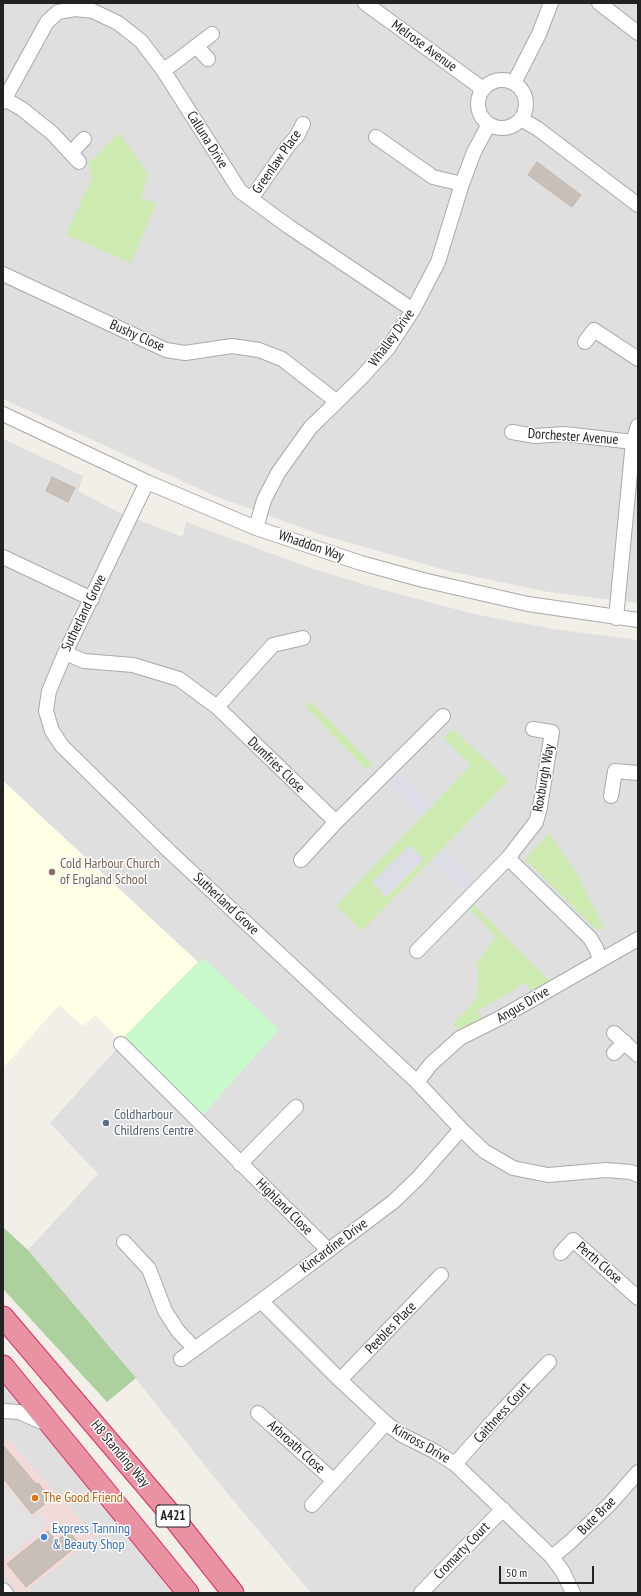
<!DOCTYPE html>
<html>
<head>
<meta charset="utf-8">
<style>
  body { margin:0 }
  #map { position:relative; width:641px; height:1596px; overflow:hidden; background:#f2efe9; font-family:"PT Sans Narrow",sans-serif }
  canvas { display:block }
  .frame { position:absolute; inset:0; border:4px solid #222; pointer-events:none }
  .scale { position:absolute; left:499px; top:1566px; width:95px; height:18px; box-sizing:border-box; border:2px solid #222; border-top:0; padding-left:5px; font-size:12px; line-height:14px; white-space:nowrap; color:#222; -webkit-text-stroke:3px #fff; paint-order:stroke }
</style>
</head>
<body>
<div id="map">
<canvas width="641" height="1596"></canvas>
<div class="frame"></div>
<div class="scale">50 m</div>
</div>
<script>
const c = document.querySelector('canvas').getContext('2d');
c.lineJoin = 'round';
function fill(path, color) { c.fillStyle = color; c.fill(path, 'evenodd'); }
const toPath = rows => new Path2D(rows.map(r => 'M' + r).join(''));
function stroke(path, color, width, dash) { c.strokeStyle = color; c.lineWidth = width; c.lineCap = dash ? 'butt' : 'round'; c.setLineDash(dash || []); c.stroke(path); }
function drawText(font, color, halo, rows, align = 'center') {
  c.font = font + ' "PT Sans Narrow",sans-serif'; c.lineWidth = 3; c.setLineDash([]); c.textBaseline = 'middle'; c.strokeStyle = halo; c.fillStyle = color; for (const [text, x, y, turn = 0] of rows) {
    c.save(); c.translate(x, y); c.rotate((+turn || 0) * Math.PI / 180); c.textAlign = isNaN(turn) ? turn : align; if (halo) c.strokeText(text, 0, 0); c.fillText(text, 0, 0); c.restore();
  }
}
fill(toPath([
  [3,3,638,3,638,603,549,592,453,572,325,536,215,496,3,399],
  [3,439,83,476,78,491,118,512,183,537,186,522,313,569,380,589,474,614,553,629,638,640,638,1593,311,1593,218,1482,113,1350,28,1250,98,1174,50,1123,121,1044,121,1040,197,962,3,781],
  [3,1366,188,1593,3,1593]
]), '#e0dfdf');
fill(toPath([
  [3,1434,96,1537,24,1593,18,1593,3,1574]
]), '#f2dad9');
fill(toPath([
  [3,781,198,962,121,1040,95,1015,83,1026,59,1005,3,1068]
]), '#ffffe5');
fill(toPath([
  [119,133,148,174,141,197,156,204,131,263,66,235,92,177,88,164],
  [310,701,372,764,367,770,305,707],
  [453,729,508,781,362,931,336,906,471,765,443,738],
  [549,833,576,872,605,930,594,928,525,859],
  [473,904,550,981,531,991,524,982,513,991,477,1011,482,1019,460,1032,453,1024,477,999,478,971,476,964,496,937,469,908]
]), '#cdebb0');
fill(toPath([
  [3,1227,28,1250,136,1378,107,1402,3,1289]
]), '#add19e');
fill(toPath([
  [203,958,279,1029,203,1115,123,1038]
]), '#c8facc');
fill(toPath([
  [3,1483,33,1518,39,1513,48,1524,5,1560,3,1557,3,1512,6,1510,3,1506]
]), '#e2e2e2');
fill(toPath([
  [397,773,432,806,421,817,387,783],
  [409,845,424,859,386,897,372,882],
  [443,849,473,879,462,891,431,861]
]), '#dddde8');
const building = toPath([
  [537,162,581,195,572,207,528,175,537,162],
  [52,477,75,488,68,502,46,491,52,477],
  [3,1445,36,1484,38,1483,51,1499,32,1514,3,1478,3,1445],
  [48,1531,56,1541,69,1531,79,1544,26,1587,7,1564,48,1531]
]);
fill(building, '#c7bfb8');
stroke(building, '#c4b6ab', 1);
const minor = toPath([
  [365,3,483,89],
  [599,3,638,33],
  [196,46,208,59],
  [163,70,174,63,212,34],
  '478 104a24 24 0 1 1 48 0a24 24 0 1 1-48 0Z',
  [514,83,539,34,551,3],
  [5,99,22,109,52,133,79,162],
  [3,102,47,22,58,12,75,9,93,11,118,23,141,41,163,70,240,191,288,226,413,310],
  [521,119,538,129,638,205],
  [376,137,433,177,462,184],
  [71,153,84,139],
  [251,199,288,146,297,136,303,124],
  [3,274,166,350,185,353,232,346,259,350,282,359,336,401],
  [585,342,594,330,638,359],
  [3,414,147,482,256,528,361,563,423,580,528,604,638,620],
  [512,432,535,436,565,434,633,442],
  [147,482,65,653,49,691,46,711,52,731,62,746,169,851,417,1082,461,1129,484,1151,513,1168,548,1175,606,1170,631,1172,638,1175],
  [256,528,264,500,278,473,310,428,361,378,389,347,413,310,438,262,462,184,474,152,489,124],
  [3,557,92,599],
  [616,618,633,442,638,426],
  [65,653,84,661,133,665,179,679,217,707,336,822],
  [217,707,273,645,303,638],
  [611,796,615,771,638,773],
  [508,858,590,938,596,948,600,960],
  [301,860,336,822,443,716],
  [417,951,508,858,536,822,540,807,552,732,533,729],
  [614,1033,638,1055],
  [121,1044,328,1250],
  [614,1053,625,1042],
  [417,1082,431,1064,460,1038,500,1018,638,939],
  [240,1164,296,1107],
  [124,1242,149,1269,165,1311,178,1331,195,1349],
  [561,1253,573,1240,638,1298],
  [261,1301,340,1380,386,1423,402,1435,434,1451,455,1464,552,1557,563,1572,573,1593],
  [181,1359,261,1301,393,1202,418,1178,461,1129],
  [340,1380,441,1275],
  [3,1411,19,1412,47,1424],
  [258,1413,334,1481],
  [455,1464,503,1410,549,1362],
  [312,1505,386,1423],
  [552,1557,569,1543,610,1504,638,1472],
  [3,1590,6,1593],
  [421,1593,503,1509]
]);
const highway = toPath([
  [3,1317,173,1517,233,1593],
  [3,1366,188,1593]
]);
stroke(minor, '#a9a9a9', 16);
stroke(highway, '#dc2a67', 23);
stroke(minor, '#fff', 14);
stroke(highway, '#e892a2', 21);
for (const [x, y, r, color] of [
  [52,872,4,"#8d6e63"],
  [106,1123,4,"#5c6f8a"],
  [35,1498,4,"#e8710a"],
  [44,1537,4,"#3f7fe0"]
]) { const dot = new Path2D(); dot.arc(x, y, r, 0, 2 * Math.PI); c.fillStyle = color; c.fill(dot); stroke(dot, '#fff', 1.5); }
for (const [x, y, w] of [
  [173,1516,34]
]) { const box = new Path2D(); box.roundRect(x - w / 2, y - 11, w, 22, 3); c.fillStyle = '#fff'; c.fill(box); stroke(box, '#222', 1); }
drawText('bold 13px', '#222', null, [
  ["A421",173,1516]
]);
drawText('14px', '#222', '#fff', [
  ["Melrose Avenue",424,46,36],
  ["Calluna Drive",207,140,58],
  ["Greenlaw Place",277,162,-55],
  ["Bushy Close",137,336,24],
  ["Whalley Drive",392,338,-54],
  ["Dorchester Avenue",573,437,4],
  ["Whaddon Way",311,546,19],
  ["Sutherland Grove",84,613,-64],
  ["Dumfries Close",276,765,44],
  ["Roxburgh Way",544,778,-80],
  ["Sutherland Grove",226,904,43],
  ["Angus Drive",523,1005,-30],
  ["Highland Close",284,1207,45],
  ["Kincardine Drive",334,1246,-37],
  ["Perth Close",599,1263,41],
  ["Peebles Place",391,1328,-46],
  ["Caithness Court",502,1413,-48],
  ["Kinross Drive",421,1444,30],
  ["Arbroath Close",296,1447,42],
  ["H8 Standing Way",120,1454,50],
  ["Bute Brae",597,1516,-45],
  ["Cromarty Court",462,1551,-46]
]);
drawText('14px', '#785e54', '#fff', [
  ["Cold Harbour Church",60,864],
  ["of England School",60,880]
], 'left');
drawText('14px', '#4e5e75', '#fff', [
  ["Coldharbour",114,1115],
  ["Childrens Centre",114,1131]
], 'left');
drawText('14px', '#c56008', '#fff', [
  ["The Good Friend",43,1498]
], 'left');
drawText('14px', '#366cbe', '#fff', [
  ["Express Tanning",52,1529],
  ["& Beauty Shop",52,1545]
], 'left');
</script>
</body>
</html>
